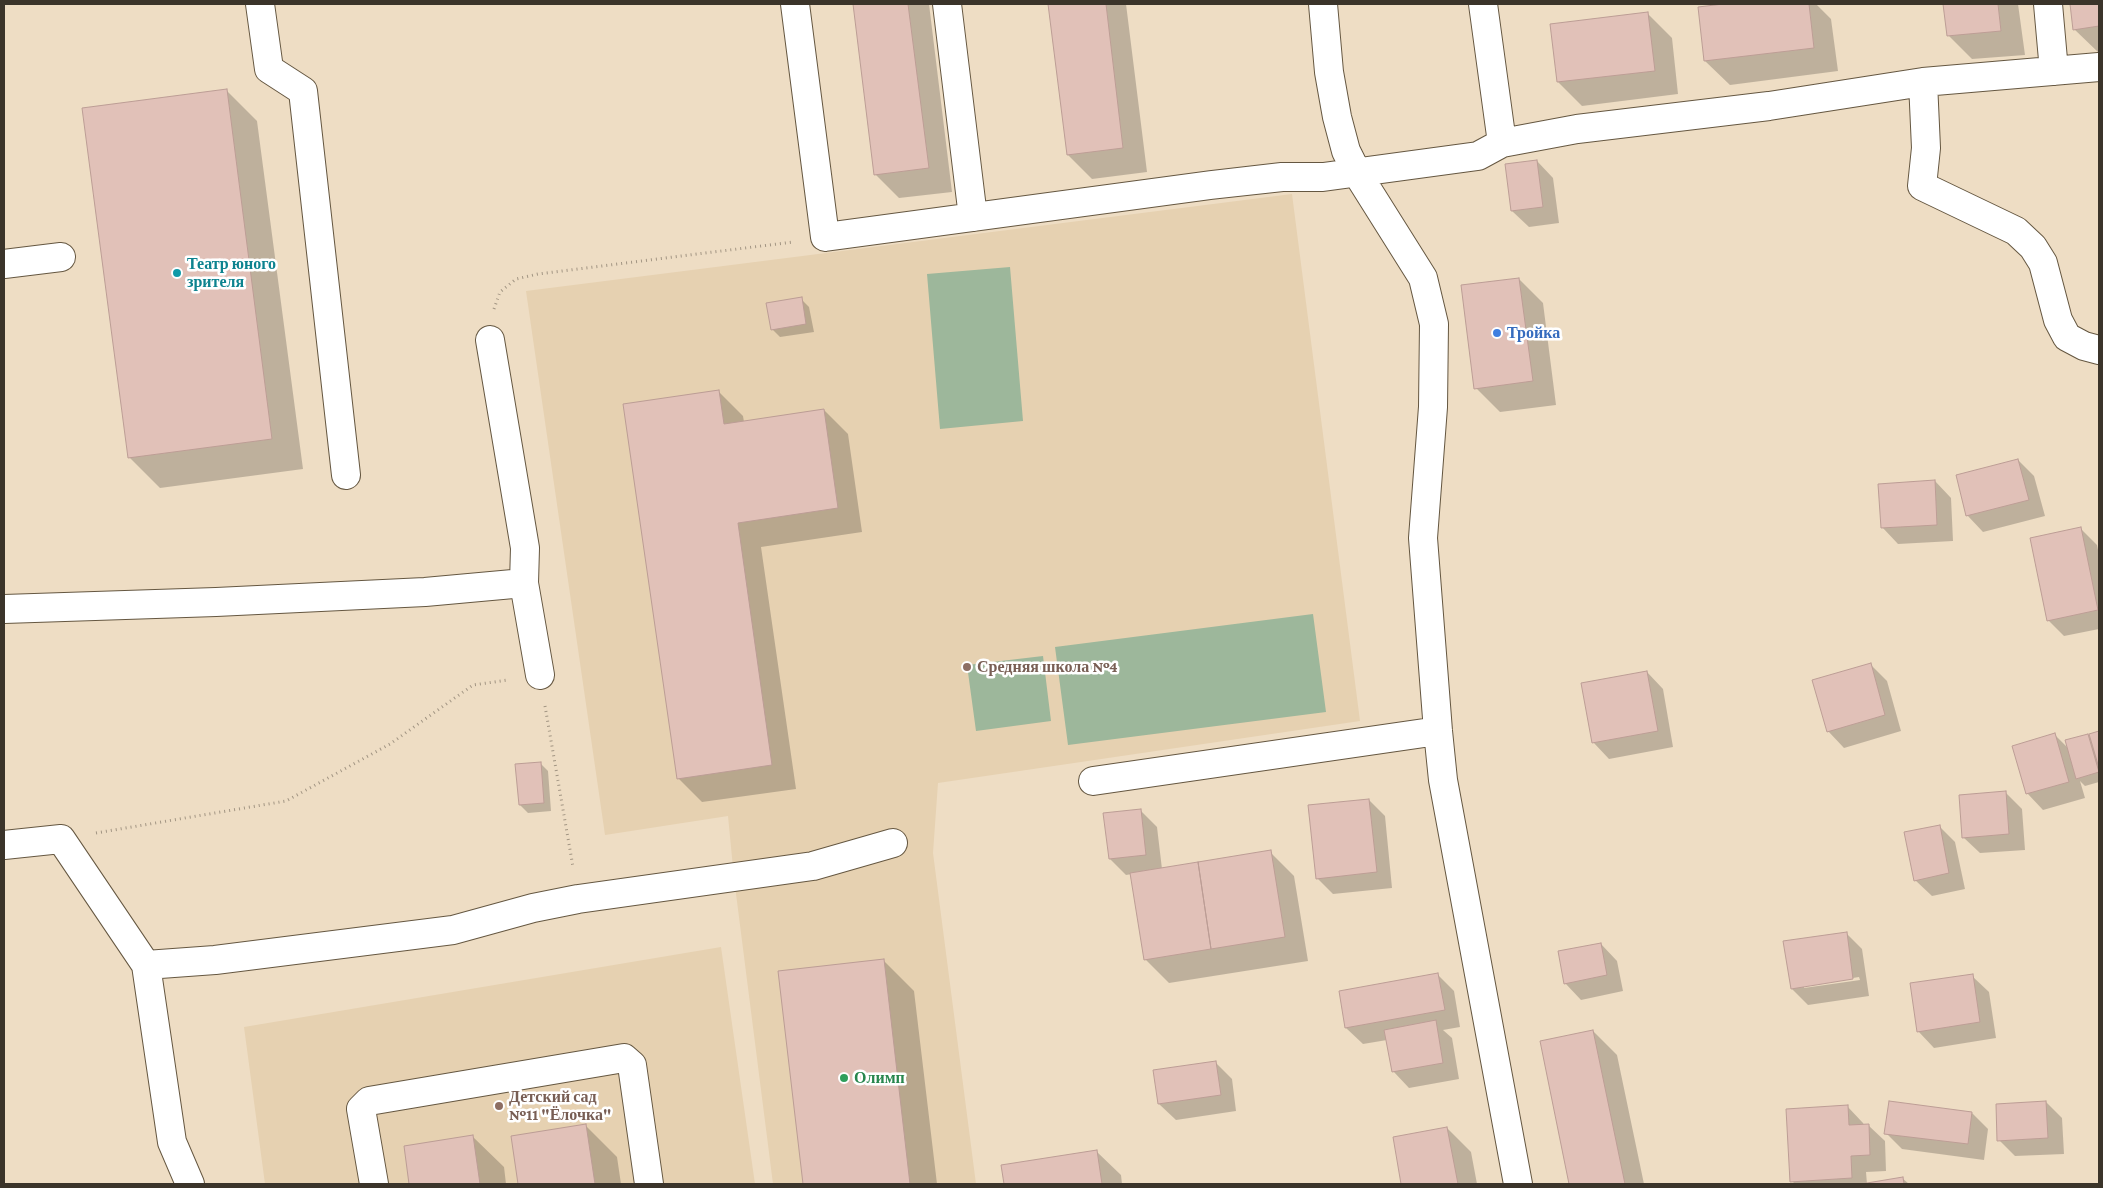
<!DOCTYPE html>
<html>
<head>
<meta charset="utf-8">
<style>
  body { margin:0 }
  #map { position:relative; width:2103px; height:1188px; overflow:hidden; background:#eeddc4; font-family:"Crimson Pro",serif }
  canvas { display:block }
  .frame { position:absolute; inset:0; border:5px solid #3b342a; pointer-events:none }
</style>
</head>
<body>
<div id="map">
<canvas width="2103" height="1188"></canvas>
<div class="frame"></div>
</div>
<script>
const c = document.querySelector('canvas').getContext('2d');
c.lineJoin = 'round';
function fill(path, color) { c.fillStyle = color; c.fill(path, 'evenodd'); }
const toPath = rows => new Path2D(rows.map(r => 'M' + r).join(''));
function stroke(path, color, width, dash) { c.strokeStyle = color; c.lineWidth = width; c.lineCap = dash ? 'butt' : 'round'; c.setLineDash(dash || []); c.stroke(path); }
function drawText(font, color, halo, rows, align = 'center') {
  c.font = font + ' "Crimson Pro",serif'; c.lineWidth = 5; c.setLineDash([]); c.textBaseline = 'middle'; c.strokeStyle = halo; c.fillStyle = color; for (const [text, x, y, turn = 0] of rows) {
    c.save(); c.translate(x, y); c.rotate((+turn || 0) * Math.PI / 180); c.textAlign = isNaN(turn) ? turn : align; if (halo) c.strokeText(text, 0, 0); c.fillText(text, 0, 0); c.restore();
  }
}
fill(toPath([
  [1292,194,1360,721,938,783,933,853,976,1184,773,1184,734,878,728,816,605,835,526,291],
  [721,947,755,1184,265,1184,244,1027]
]), '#e6d1b1');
fill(toPath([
  [1010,267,1023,421,940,429,927,274],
  [1313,614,1326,712,1068,745,1055,647],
  [1043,656,1051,721,976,731,967,665]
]), '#9db79b');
fill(toPath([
  [855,4,929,4,952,192,899,198,875,174],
  [1049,4,1126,4,1147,172,1092,179,1068,155],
  [1733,4,1816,4,1831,19,1838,71,1730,85,1705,61,1699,8],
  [1944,4,2018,4,2025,55,1972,59,1948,35],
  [2071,4,2099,4,2099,53,2074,29],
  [1648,14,1672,38,1678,94,1582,106,1558,82],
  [226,90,257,121,303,469,160,488,129,457],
  [1537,161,1553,178,1559,223,1529,227,1512,211],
  [1519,279,1543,303,1556,405,1500,412,1476,388],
  [801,299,809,307,814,332,780,337,772,329],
  [719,392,743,416,744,422,824,410,848,434,862,532,761,547,796,789,702,802,678,778],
  [2018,460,2034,476,2045,516,1983,532,1967,515],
  [1935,481,1951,498,1953,541,1898,544,1882,527],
  [2081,529,2097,545,2099,555,2099,629,2064,636,2048,620],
  [1870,664,1887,681,1901,731,1844,748,1828,731],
  [1647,672,1663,689,1673,747,1609,759,1593,742],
  [2099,732,2099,782,2085,786,2080,781,2085,798,2043,810,2027,793,2055,735,2068,748,2088,735,2092,739,2091,735],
  [540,763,548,771,551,811,528,813,520,805],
  [2005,792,2022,809,2025,850,1980,853,1963,837],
  [1369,800,1385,816,1392,888,1333,894,1317,878],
  [1140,810,1157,827,1162,869,1270,852,1294,876,1308,961,1169,983,1145,959,1132,874,1126,875,1110,859],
  [1939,826,1955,842,1965,889,1932,896,1915,880],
  [1846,933,1862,949,1869,996,1808,1005,1792,989],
  [1859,977,1860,980,1804,988,1804,986],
  [1601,944,1617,961,1623,991,1581,1000,1565,983],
  [883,960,914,991,937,1184,804,1184,779,972],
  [1438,975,1454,991,1460,1027,1443,1030,1452,1038,1459,1079,1409,1088,1393,1071,1387,1040,1363,1044,1346,1028],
  [1972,976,1989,992,1996,1038,1934,1048,1918,1031],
  [1593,1031,1617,1055,1644,1184,1571,1184,1541,1042],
  [1215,1062,1232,1079,1236,1111,1176,1120,1159,1104],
  [2046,1102,2062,1118,2064,1154,2015,1156,1999,1140],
  [1847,1106,1863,1123,1864,1125,1868,1125,1885,1141,1886,1171,1866,1172,1867,1184,1795,1184,1792,1181],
  [1972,1113,1988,1129,1984,1160,1902,1149,1886,1133],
  [586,1126,617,1157,621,1184,520,1184,513,1137],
  [1447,1128,1471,1152,1477,1184,1403,1184,1394,1138],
  [473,1137,504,1167,506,1184,410,1184,405,1147],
  [1096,1151,1121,1175,1122,1184,1005,1184,1002,1166],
  [1902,1178,1909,1184,1868,1184]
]), '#0003');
const building = toPath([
  [853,4,908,4,929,168,874,175,853,4],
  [1048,4,1106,4,1123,148,1067,155,1048,4],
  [1723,4,1809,4,1814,48,1704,61,1698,7,1723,4],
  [1943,4,1998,4,2001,31,1947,36,1943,4],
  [2070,4,2099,4,2099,26,2073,30,2070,4],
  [1648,12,1655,71,1557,82,1550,24,1648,12],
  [227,89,272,439,128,458,82,108,227,89],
  [1537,160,1543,207,1511,211,1505,164,1537,160],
  [1519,278,1533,381,1474,389,1461,285,1519,278],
  [802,297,806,324,771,330,766,303,802,297],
  [719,390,724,424,824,409,838,508,738,523,772,765,677,779,623,404,719,390],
  [2018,459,2029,500,1966,516,1956,475,2018,459],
  [1935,480,1937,525,1881,528,1878,484,1935,480],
  [2081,527,2098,610,2047,621,2030,538,2081,527],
  [1871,663,1885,715,1827,732,1812,680,1871,663],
  [1647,671,1658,731,1592,743,1581,683,1647,671],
  [2099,731,2099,768,2089,734,2099,731],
  [2055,733,2069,782,2026,794,2012,746,2055,733],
  [2088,734,2099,772,2076,779,2065,740,2088,734],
  [541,762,544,803,519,805,515,764,541,762],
  [2006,791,2009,834,1962,838,1959,795,2006,791],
  [1369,799,1377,872,1316,879,1308,805,1369,799],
  [1141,809,1146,855,1109,859,1103,813,1141,809],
  [1940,825,1949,873,1914,881,1904,832,1940,825],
  [1271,850,1285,937,1211,949,1198,862,1271,850],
  [1198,862,1211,949,1144,960,1130,873,1198,862],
  [1847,932,1853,979,1791,989,1783,941,1847,932],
  [1601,943,1607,975,1564,984,1558,951,1601,943],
  [884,959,910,1184,803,1184,778,971,884,959],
  [1438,973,1445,1010,1345,1028,1339,991,1438,973],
  [1973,974,1980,1022,1917,1032,1910,983,1973,974],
  [1436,1020,1443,1063,1392,1072,1384,1030,1436,1020],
  [1593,1030,1625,1184,1569,1184,1540,1041,1593,1030],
  [1216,1061,1221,1095,1158,1104,1153,1070,1216,1061],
  [1889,1101,1972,1112,1968,1144,1884,1134,1889,1101],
  [2046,1101,2048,1138,1997,1141,1996,1104,2046,1101],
  [1848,1105,1849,1125,1869,1124,1870,1155,1851,1156,1852,1178,1790,1182,1786,1109,1848,1105],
  [586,1124,595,1184,518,1184,511,1136,586,1124],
  [1447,1127,1458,1184,1401,1184,1393,1137,1447,1127],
  [473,1135,480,1184,409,1184,404,1146,473,1135],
  [1097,1150,1102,1184,1004,1184,1001,1165,1097,1150],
  [1903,1177,1904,1184,1861,1184,1903,1177]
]);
fill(building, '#e1c1b8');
stroke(building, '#bc9d95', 1);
const minor = toPath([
  [260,4,269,69,303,91,346,475],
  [795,4,825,237,1211,185,1282,177,1323,177,1478,156,1502,143,1577,129,1769,106,1923,82,2099,67],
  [947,4,973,217],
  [1323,4,1329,72,1337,117,1346,151,1357,173,1423,278,1434,324,1433,407,1423,538,1438,731,1443,780,1518,1184],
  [1483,4,1502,143],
  [2048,4,2054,71],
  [1923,82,1926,148,1922,186,2016,231,2033,247,2043,263,2058,320,2067,337,2084,346,2099,350],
  [4,264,61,257],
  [490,340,525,548,524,583,540,675],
  [4,609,216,602,425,592,524,583],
  [1093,781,1438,731],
  [4,845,61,839,146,965,215,960,453,930,533,908,578,899,813,866,893,843],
  [146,965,172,1142,190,1184],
  [374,1184,361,1109,369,1101,624,1058,632,1065,649,1184]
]);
stroke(minor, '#655741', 30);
stroke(toPath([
  [494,309,500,292,516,279,538,274,793,242],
  [545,706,573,867],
  [96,833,286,801,390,744,473,685,508,680]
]), '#a29583', 3, [1, 4]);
stroke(minor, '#fff', 28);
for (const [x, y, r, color] of [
  [177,273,5,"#0f9aa8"],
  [1497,333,5,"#3f7fe0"],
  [967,667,5,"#8d6e63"],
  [844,1078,5,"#2e9e5b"],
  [499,1106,5,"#8d6e63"]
]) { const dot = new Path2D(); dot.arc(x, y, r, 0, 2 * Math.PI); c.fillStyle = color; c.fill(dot); stroke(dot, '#fff', 2); }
drawText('bold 16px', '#0d838f', '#fff', [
  ["Театр юного",187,264],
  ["зрителя",187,282]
], 'left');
drawText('bold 16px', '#366cbe', '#fff', [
  ["Тройка",1507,333]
], 'left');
drawText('bold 16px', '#785e54', '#fff', [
  ["Средняя школа №4",977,667],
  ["Детский сад",509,1097],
  ["№11 \"Ёлочка\"",509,1115]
], 'left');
drawText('bold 16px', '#27864d', '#fff', [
  ["Олимп",854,1078]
], 'left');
</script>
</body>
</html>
